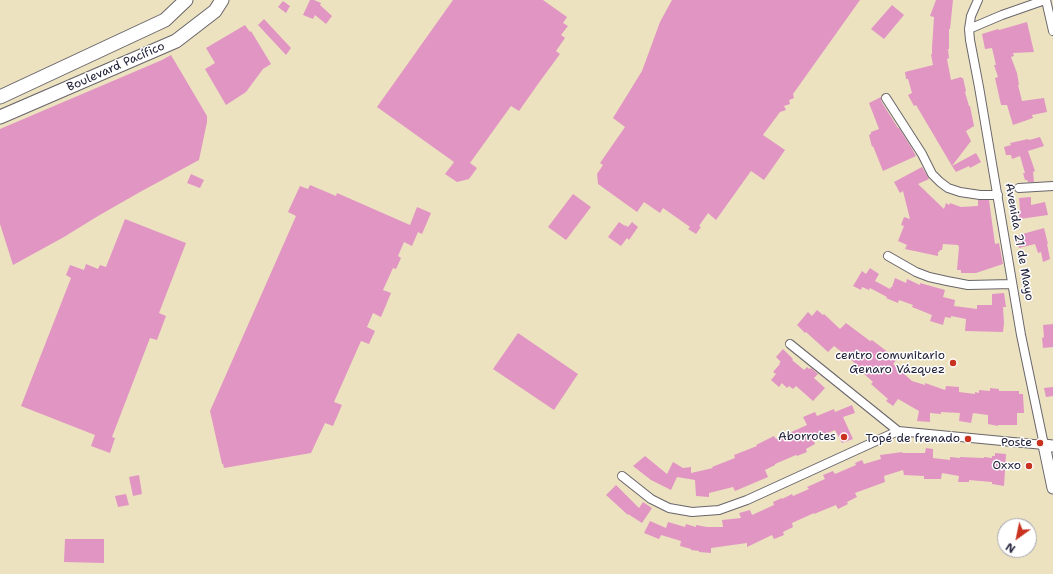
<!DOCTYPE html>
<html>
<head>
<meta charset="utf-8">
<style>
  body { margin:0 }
  #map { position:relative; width:1053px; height:574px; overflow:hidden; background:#ece2c0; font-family:"Shantell Sans",sans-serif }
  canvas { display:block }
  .north { position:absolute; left:997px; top:518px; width:40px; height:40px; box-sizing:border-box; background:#fff; border:1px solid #a7a7b1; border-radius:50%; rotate:213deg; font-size:11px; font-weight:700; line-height:16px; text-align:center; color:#22223b }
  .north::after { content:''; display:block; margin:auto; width:14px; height:18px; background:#c8321e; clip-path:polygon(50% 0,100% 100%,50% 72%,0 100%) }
</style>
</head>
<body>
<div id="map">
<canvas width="1053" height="574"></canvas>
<div class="north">N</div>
</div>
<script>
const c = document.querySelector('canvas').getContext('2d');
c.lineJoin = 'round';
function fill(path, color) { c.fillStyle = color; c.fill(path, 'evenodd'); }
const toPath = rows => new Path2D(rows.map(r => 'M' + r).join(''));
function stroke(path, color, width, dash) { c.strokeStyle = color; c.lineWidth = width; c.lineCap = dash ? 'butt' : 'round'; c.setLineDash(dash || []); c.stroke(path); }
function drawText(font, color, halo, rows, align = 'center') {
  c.font = font + ' "Shantell Sans",sans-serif'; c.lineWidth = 3; c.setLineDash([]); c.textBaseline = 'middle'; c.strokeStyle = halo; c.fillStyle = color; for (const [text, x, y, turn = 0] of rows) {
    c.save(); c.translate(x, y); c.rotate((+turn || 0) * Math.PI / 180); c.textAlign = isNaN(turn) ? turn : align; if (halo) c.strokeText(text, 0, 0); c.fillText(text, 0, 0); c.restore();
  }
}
fill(toPath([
  [310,0,314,0,321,3,320,5,332,16,326,24,315,15,313,19,303,15],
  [453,0,543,0,567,17,563,23,568,26,561,35,565,38,556,51,560,54,538,84,519,111,511,106,470,163,477,168,472,175,469,179,457,182,445,174,454,162,377,107],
  [672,0,860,0,793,94,794,98,789,100,790,104,784,106,786,110,780,112,763,135,785,150,764,180,751,171,716,220,708,213,699,226,701,227,696,234,688,229,690,227,663,208,660,213,644,202,637,212,598,184,597,174,603,165,600,163,625,127,613,118,642,71,660,22],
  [936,0,953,0,950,29,949,29,949,49,948,49,949,58,947,59,951,80,961,77,961,78,963,78,966,91,965,92,969,106,970,106,974,126,966,131,971,141,952,166,916,105,914,106,908,95,912,93,908,79,906,79,905,72,933,65,931,54,932,54,932,48,934,17,930,16],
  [283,1,290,6,286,13,278,7],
  [892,5,904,15,884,39,871,29],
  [264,19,291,48,286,55,258,25],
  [1027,22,1034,52,1013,53,1014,56,1011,57,1017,73,1019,85,1018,85,1022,101,1044,98,1047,112,1032,115,1033,118,1013,125,1007,105,1001,105,995,78,998,77,994,65,996,65,992,48,985,49,982,34,998,29,999,30],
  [245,25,250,32,251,31,271,64,263,69,246,92,226,105,205,69,215,63,206,48],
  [171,55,207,116,207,122,199,160,140,192,98,216,64,237,13,265,0,224,0,129,162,60],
  [881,97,881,101,898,128,899,128,911,147,916,156,883,171,873,146,872,147,869,135,871,134,871,132,879,129,869,103],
  [1040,137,1044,146,1028,151,1035,171,1033,172,1034,182,1028,182,1027,180,1025,180,1023,173,1025,173,1020,156,1012,159,1011,155,1006,155,1004,147,1011,145,1010,143,1028,139,1029,140],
  [976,153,981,162,970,168,969,166,956,172,952,166],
  [922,167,929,179,918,184,944,209,946,203,949,205,950,203,961,207,978,206,978,200,989,200,995,244,999,243,1003,264,976,273,961,273,961,270,957,270,959,247,958,245,943,244,942,250,940,250,939,252,938,252,938,256,905,249,907,245,898,241,904,226,901,225,904,217,910,219,903,191,900,193,894,182],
  [191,174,204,180,200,188,187,183],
  [310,185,336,196,337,193,410,225,417,207,431,213,422,234,418,232,412,246,404,242,398,256,401,258,396,269,393,268,383,290,391,293,381,317,373,313,367,327,375,331,369,344,361,341,334,402,342,405,333,426,325,423,311,453,224,468,223,464,222,464,210,411,296,216,288,212,300,186,308,189],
  [573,194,591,207,566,240,548,227],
  [1031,197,1031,205,1045,202,1048,215,1020,219,1018,211,1020,210,1019,198],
  [125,219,186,243,159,313,166,316,157,340,150,338,112,437,115,438,110,453,91,446,95,435,21,406,71,278,66,275,70,265,84,270,86,264,98,269,100,265,106,267],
  [619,222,625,226,625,225,628,227,632,222,638,227,629,240,627,238,621,246,608,237],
  [1044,228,1048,244,1047,244,1050,259,1043,262,1041,252,1038,253,1035,244,1019,248,1017,240,1020,240,1019,235],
  [870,268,879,274,875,281,890,289,891,287,892,287,895,278,906,283,907,279,920,285,920,283,945,290,943,297,955,300,954,306,977,309,977,305,992,305,992,294,1004,293,1006,307,1003,307,1004,323,1003,332,965,331,966,319,951,316,951,318,945,317,943,325,930,321,932,315,912,307,913,305,899,300,898,303,886,298,887,297,870,288,869,290,862,287,861,290,853,286,862,271,866,274],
  [817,310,823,315,824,314,840,329,846,323,870,341,872,340,897,359,893,364,912,381,925,385,925,383,945,390,946,386,959,387,959,392,975,394,975,392,979,393,979,390,990,391,990,388,999,389,999,391,1019,391,1019,394,1023,394,1024,413,1017,413,1017,425,998,425,998,426,988,424,988,415,973,413,971,423,959,421,960,413,941,412,941,414,930,413,930,422,917,421,919,411,898,399,893,406,886,401,888,399,871,384,873,382,863,373,864,372,847,356,834,346,828,352,806,332,805,333,797,325,808,312,812,316],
  [1053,324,1053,347,1043,348,1042,338,1044,337,1043,325],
  [518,333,578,374,554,410,493,369],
  [783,349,793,359,792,360,804,370,807,367,809,369,811,368,818,374,814,378,825,388,813,401,796,386,793,389,789,386,787,388,782,383,779,387,771,380,776,374,773,372,780,364,779,363,781,362,776,357],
  [1053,387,1053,396,1046,397,1044,388],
  [852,405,855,413,843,417,853,439,842,443,835,430,813,439,815,444,806,449,807,452,797,456,796,455,775,464,775,465,765,470,768,477,735,491,733,487,709,493,709,497,696,496,695,480,677,477,671,490,651,480,633,466,645,456,667,474,673,462,683,468,691,467,691,473,713,468,712,467,735,458,734,455,757,446,756,445,774,436,776,439,807,425,803,417,815,412,817,416,834,409,835,412],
  [926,448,933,449,933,458,950,460,950,457,960,458,960,457,984,458,984,457,992,458,992,456,995,456,995,453,1006,454,1004,486,992,484,992,482,969,480,969,482,958,482,959,476,942,473,941,479,924,479,924,476,904,475,903,470,884,476,885,482,855,493,857,497,847,502,848,504,838,509,836,505,814,514,814,513,792,523,793,527,783,532,784,535,774,539,772,535,747,547,747,543,711,548,711,553,699,552,699,551,691,550,691,549,680,546,681,541,661,535,659,539,644,533,650,521,666,528,668,522,685,527,686,524,696,527,696,525,707,527,723,527,722,520,741,518,739,513,750,510,752,515,774,505,773,502,782,498,782,499,792,494,793,496,809,489,807,487,825,479,823,475,833,471,835,474,856,465,855,463,862,460,864,464,881,459,880,455,903,452,902,453,925,453],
  [139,475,142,494,133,496,129,477],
  [616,485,639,508,643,502,652,508,642,523,628,514,628,515,606,495],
  [126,494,129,505,118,507,115,496],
  [65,539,104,539,104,563,64,562]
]), '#e195c3');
const street = toPath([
  [1046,0,1053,31],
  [969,29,1002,15,1045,0],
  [886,98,922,154,932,174,940,182,948,188,960,192,980,195,998,195],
  [1019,188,1053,186],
  [888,256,916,272,929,277,947,281,968,285,1012,284],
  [790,344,898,431],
  [622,476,651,499,669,508,692,512,719,510,747,500,898,431,1044,445,1021,335,979,87,970,40,969,29,971,16,978,0]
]);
const secondary = toPath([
  [1053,446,1044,445,1053,488]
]);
const primary = toPath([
  [0,97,165,20,186,0],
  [0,117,176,41,215,11,222,0]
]);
stroke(street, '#69656a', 10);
stroke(secondary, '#69656a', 13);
stroke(primary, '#69656a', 15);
stroke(street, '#fff', 8);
stroke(secondary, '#fff', 11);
stroke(primary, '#fff', 13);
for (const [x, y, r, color] of [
  [953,363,4,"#c8321e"],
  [844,437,4,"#c8321e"],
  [968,439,4,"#c8321e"],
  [1040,443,4,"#c8321e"],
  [1029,466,4,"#c8321e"]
]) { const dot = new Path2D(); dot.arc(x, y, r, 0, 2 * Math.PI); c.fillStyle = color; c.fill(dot); stroke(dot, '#fff', 1.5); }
drawText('12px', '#22223b', '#fff', [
  ["Boulevard Pacífico",116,67,-24],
  ["Avenida 21 de Mayo",1019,242,80]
]);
drawText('12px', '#22223b', '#fff', [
  ["centro comunitario",945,356],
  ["Genaro Vázquez",945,370],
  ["Aborrotes",836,437],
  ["Topé de frenado",960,439],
  ["Poste",1032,443],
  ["Oxxo",1021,466]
], 'right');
</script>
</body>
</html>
